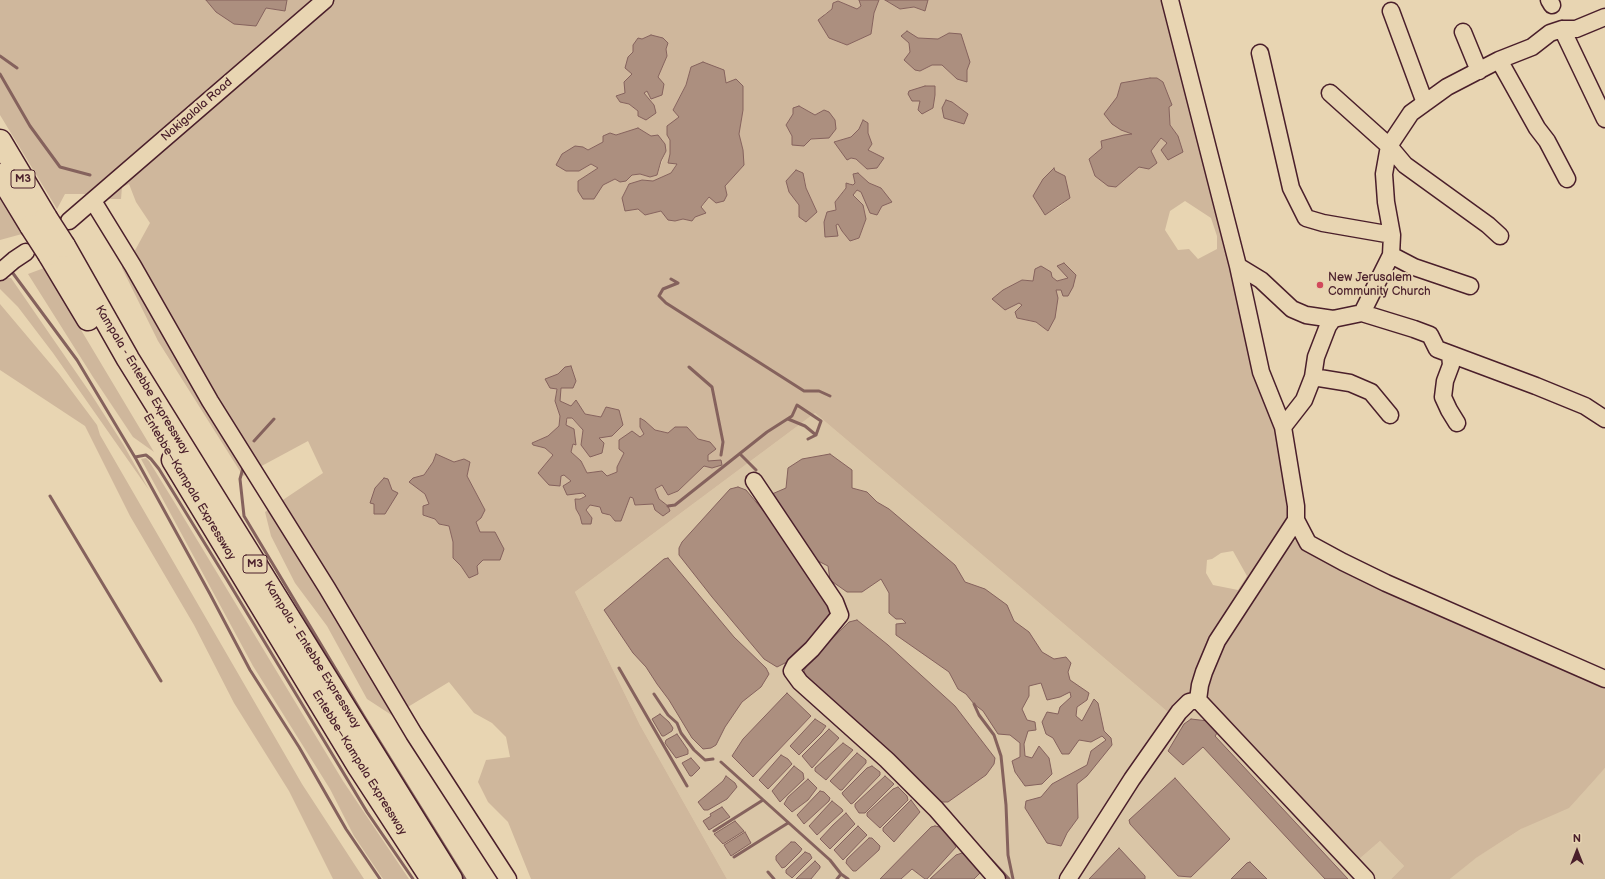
<!DOCTYPE html>
<html>
<head>
<meta charset="utf-8">
<style>
  body { margin:0 }
  #map { position:relative; width:1605px; height:879px; overflow:hidden; background:#e8d5b2; font-family:"Balsamiq Sans",sans-serif }
  canvas { display:block }
  .north { position:absolute; left:1557px; top:831px; width:40px; height:40px; -webkit-text-stroke:3px #e8d5b2; paint-order:stroke; rotate:0deg; font-size:11px; font-weight:700; line-height:16px; text-align:center; color:#4a1f2b }
  .north::after { content:''; display:block; margin:auto; width:14px; height:18px; background:#4a1f2b; clip-path:polygon(50% 0,100% 100%,50% 72%,0 100%) }
</style>
</head>
<body>
<div id="map">
<canvas width="1605" height="879"></canvas>
<div class="north">N</div>
</div>
<script>
const c = document.querySelector('canvas').getContext('2d');
c.lineJoin = 'round';
function fill(path, color) { c.fillStyle = color; c.fill(path, 'evenodd'); }
const toPath = rows => new Path2D(rows.map(r => 'M' + r).join(''));
function stroke(path, color, width, dash) { c.strokeStyle = color; c.lineWidth = width; c.lineCap = dash ? 'butt' : 'round'; c.setLineDash(dash || []); c.stroke(path); }
function drawText(font, color, halo, rows, align = 'center') {
  c.font = font + ' "Balsamiq Sans",sans-serif'; c.lineWidth = 4; c.setLineDash([]); c.textBaseline = 'middle'; c.strokeStyle = halo; c.fillStyle = color; for (const [text, x, y, turn = 0] of rows) {
    c.save(); c.translate(x, y); c.rotate((+turn || 0) * Math.PI / 180); c.textAlign = isNaN(turn) ? turn : align; if (halo) c.strokeText(text, 0, 0); c.fillText(text, 0, 0); c.restore();
  }
}
fill(toPath([
  [815,413,1169,713,1182,714,1197,711,1204,712,1361,879,727,879,640,725,575,592],
  [1605,768,1605,879,1450,879,1474,859,1521,829,1573,799],
  [1380,841,1404,866,1391,879,1372,879,1357,861]
]), '#dac6a7');
fill(toPath([
  [0,0,206,0,216,12,266,8,284,11,287,0,315,0,86,194,65,194,57,209,0,115],
  [332,0,859,0,861,6,857,9,838,1,833,3,832,9,824,14,840,42,847,45,871,34,874,13,879,0,885,0,900,9,914,7,924,11,928,0,1163,0,1279,429,1292,510,1196,692,1169,713,815,413,575,592,640,725,727,879,531,879,508,822,488,802,478,782,486,760,510,757,506,737,492,723,474,713,449,682,393,716,367,699,327,626,295,583,271,536,265,512,323,473,308,441,243,476,158,341,122,268,122,264,133,254,150,223,136,202,129,184,122,187,121,199,109,199,107,193,162,152,178,135],
  [949,33,957,79,942,65,932,65,920,71,910,52,909,43,918,38,938,39],
  [651,35,668,43,666,49,667,56,658,77,644,93,654,105,638,111,629,104,620,102,616,96,625,93,632,73,633,52,642,39],
  [691,67,725,78,726,83,743,110,739,134,743,150,725,186,727,195,710,196,692,221,683,219,675,221,661,211,645,215,622,198,629,184,642,180,653,181,671,173,677,163,668,163,670,154,670,140,667,135,679,117,673,109,686,85],
  [1150,78,1169,107,1170,125,1178,136,1167,143,1161,138,1139,167,1116,187,1095,176,1089,159,1103,148,1101,141,1124,135,1134,135,1121,130,1117,97,1121,83],
  [935,86,933,108,918,110,920,101],
  [946,101,952,102,968,114,964,123],
  [799,106,815,115,824,110,829,138,810,139,792,136,786,125],
  [863,121,868,123,868,133,872,144,868,150,867,169,856,159,851,158,834,142,851,137,859,129],
  [638,128,651,136,666,151,657,175,650,177,640,174,632,175,626,181,615,179,603,185,578,181,598,168,591,164,579,171,583,147,588,150,603,142,610,133,616,135],
  [1054,168,1070,198,1059,207,1045,215],
  [796,170,805,181,806,188,817,212,799,216,799,205,786,182],
  [858,173,869,183,881,188,891,202,882,206,877,214,861,192,857,190,853,194,863,205,866,219,859,238,850,240,842,231,839,224,836,225,835,202,849,183,853,185,855,183,853,174],
  [1185,201,1211,218,1217,236,1217,249,1198,259,1189,249,1178,250,1165,230,1170,211],
  [1035,269,1052,277,1057,281,1068,278,1061,289,1056,290,1048,331,1036,322,1017,318,1022,305,1003,290,1022,280,1033,281],
  [571,366,576,382,561,388,559,401,585,414,601,417,606,407,599,438,581,445,583,430,571,418,568,418,566,425,576,445,573,444,571,452,581,461,587,473,602,471,607,476,617,472,618,467,624,453,640,437,644,434,640,427,640,418,645,421,655,430,668,433,675,427,687,427,698,439,708,455,708,461,722,465,712,468,704,466,678,491,668,495,662,485,655,490,659,499,668,506,653,504,636,505,634,499,630,496,621,521,615,521,600,507,590,505,586,510,592,518,582,524,580,516,576,509,575,499,586,496,564,475,561,476,542,469,554,456,545,448,533,445,532,443,548,436,559,426,560,416,555,401,558,374,565,367],
  [436,454,454,462,464,459,470,462,467,476,485,510,475,521,480,532,483,560,476,566,469,578,461,566,453,558,453,542,449,526,439,524,435,519,423,515,429,504,425,494,413,478,424,475,433,462],
  [1233,551,1247,576,1238,590,1213,585,1206,573,1207,560,1212,559,1221,553],
  [0,195,22,234,0,240],
  [44,268,154,452,133,437,93,377,28,274],
  [3,278,11,278,91,394,123,444,149,490,53,353,18,307,0,289,0,281],
  [0,304,59,374,97,425,100,435,302,784,364,879,333,879,289,791,234,703,194,625,130,516,85,426,0,370],
  [146,458,149,461,173,500,343,781,409,879,383,879,354,836,330,789,253,666,141,459],
  [1295,540,1357,573,1605,686,1605,768,1569,808,1521,829,1476,858,1450,879,1391,879,1404,866,1380,841,1357,861,1202,697,1205,675,1256,587]
]), '#cfb79c');
const water = toPath([
  [206,0,287,0,285,11,266,8,256,26,234,24,216,12,206,0],
  [859,0,879,0,874,13,871,34,847,45,829,38,818,20,832,9,833,3,838,1,857,9,861,6,859,0],
  [885,0,928,0,925,11,914,7,900,9,885,0],
  [907,31,918,38,938,39,949,33,961,34,970,62,967,70,967,82,957,79,942,65,932,65,920,71,915,70,904,60,910,52,909,43,901,36,907,31],
  [651,35,663,38,668,43,666,49,667,56,658,77,664,84,662,95,651,99,647,91,644,93,654,105,656,113,646,120,638,116,638,111,629,104,620,102,616,96,625,93,624,82,632,74,625,68,628,57,633,52,633,45,638,38,642,39,651,35],
  [703,62,724,70,726,83,736,79,743,86,743,110,739,134,743,150,744,165,725,186,727,195,724,201,716,203,709,197,701,207,706,213,695,217,692,221,683,219,675,221,668,220,661,211,645,215,638,209,625,211,622,198,629,184,642,180,653,181,671,173,677,164,668,163,670,154,670,140,667,135,667,126,679,117,673,110,686,85,691,67,703,62],
  [1150,78,1157,78,1163,82,1172,105,1169,107,1170,125,1178,136,1183,152,1168,160,1161,150,1167,143,1161,138,1151,151,1157,163,1149,169,1139,167,1116,187,1108,186,1095,176,1089,159,1102,148,1101,141,1124,135,1132,134,1121,130,1112,124,1104,114,1117,97,1121,83,1150,78],
  [925,86,935,86,935,95,933,108,922,114,918,110,920,101,912,101,908,94,909,91,925,86],
  [946,100,952,102,968,114,964,124,944,118,942,108,946,100],
  [799,106,815,115,824,110,829,112,835,120,836,129,829,138,811,139,804,146,792,145,792,136,786,125,793,114,793,108,799,106],
  [863,120,868,123,868,133,872,144,868,150,884,158,877,168,867,169,856,159,851,158,847,160,834,142,851,137,859,129,863,120],
  [638,128,651,136,658,135,665,144,666,151,661,161,657,175,650,177,640,174,632,175,626,181,620,182,615,179,603,185,594,199,583,199,578,191,578,181,598,168,591,164,579,171,566,171,556,165,562,154,575,146,583,147,588,150,603,142,603,136,610,133,616,135,638,128],
  [1054,168,1055,171,1065,176,1070,198,1045,215,1033,196,1043,179,1054,168],
  [796,170,803,173,806,188,817,212,806,222,799,217,799,205,789,192,786,181,796,170],
  [858,173,869,183,881,188,892,202,882,206,877,215,870,213,861,192,857,190,853,195,863,205,866,219,859,238,850,241,842,231,838,224,836,225,838,236,825,237,824,222,827,212,836,210,835,202,846,188,846,183,853,185,855,183,853,174,858,173],
  [1064,263,1076,275,1073,287,1068,296,1063,296,1061,290,1056,290,1058,298,1055,318,1048,331,1036,322,1017,318,1015,312,1022,305,1019,303,1005,310,992,299,1003,290,1022,280,1033,281,1035,269,1041,266,1051,272,1052,277,1057,281,1068,278,1057,266,1064,263],
  [571,366,576,381,573,388,561,388,560,401,571,406,576,400,585,414,601,417,606,407,619,410,623,425,612,436,599,438,604,443,602,453,590,457,581,445,583,430,572,418,567,418,566,425,574,429,576,445,573,444,571,452,581,461,587,473,602,471,607,476,617,472,617,467,624,453,619,449,619,440,632,431,640,437,644,434,640,427,640,418,645,421,655,430,668,433,675,427,687,427,698,439,710,442,716,449,708,455,708,461,721,460,722,465,712,468,704,466,678,491,668,495,662,485,655,489,659,499,668,506,670,511,663,516,655,510,653,504,635,505,633,498,630,497,621,521,615,521,610,515,602,513,600,507,590,505,586,510,592,518,591,524,582,524,580,516,576,509,575,499,580,499,586,496,583,493,567,495,563,486,571,481,564,475,561,476,560,486,549,485,538,473,553,455,545,448,533,445,532,443,548,436,559,426,560,416,555,401,557,389,550,388,545,379,558,374,565,367,571,366],
  [436,454,454,462,464,459,470,462,467,476,485,510,481,518,476,522,480,532,495,532,504,549,500,560,483,560,477,566,478,574,469,578,461,566,453,558,453,542,449,526,439,524,435,519,423,515,423,506,429,504,425,494,409,482,413,478,424,475,433,462,436,454],
  [830,454,852,470,852,488,867,492,877,502,889,509,955,565,965,582,985,589,1007,605,1014,621,1029,632,1042,652,1054,659,1066,657,1071,663,1068,672,1070,680,1089,693,1087,700,1077,707,1076,716,1082,721,1094,699,1098,703,1104,731,1111,738,1112,745,1087,776,1077,784,1078,818,1067,833,1061,846,1047,843,1025,808,1026,801,1041,797,1052,784,1087,765,1091,751,1106,740,1102,736,1091,742,1079,740,1069,754,1062,754,1053,738,1046,734,1042,722,1047,712,1058,714,1060,707,1071,697,1070,692,1060,697,1047,700,1041,683,1029,686,1029,696,1022,709,1027,720,1035,722,1036,730,1028,731,1024,744,1025,756,1032,758,1039,746,1049,758,1052,774,1042,784,1025,786,1015,772,1012,761,1020,757,1020,743,1010,735,998,734,983,711,974,704,966,694,958,689,949,672,896,635,896,624,906,623,902,619,896,619,889,613,889,593,881,579,862,592,847,592,830,580,828,566,816,560,773,500,772,494,786,488,788,468,802,459,830,454],
  [384,478,388,479,392,490,398,493,385,514,374,514,374,504,370,503,375,488,384,478],
  [738,487,746,490,792,545,831,608,831,618,791,660,777,667,764,659,712,597,679,555,679,548,682,542,730,489,738,487],
  [668,558,734,637,766,668,769,674,761,687,742,702,725,727,716,745,711,748,703,749,692,738,669,700,657,684,646,667,633,653,604,610,664,559,668,558],
  [857,620,888,645,955,706,995,758,994,764,986,775,948,802,938,802,807,682,804,671,809,661,849,622,857,620],
  [787,693,811,716,753,777,732,756,743,739,787,693],
  [660,714,669,722,673,728,672,731,664,736,662,736,652,719,660,714],
  [815,719,826,726,821,733,799,755,790,746,815,719],
  [1191,719,1208,721,1218,732,1215,736,1348,879,1325,879,1203,747,1183,765,1168,751,1184,724,1191,719],
  [829,729,839,738,812,768,802,756,829,729],
  [677,734,688,750,688,754,676,758,665,743,666,740,677,734],
  [843,743,853,750,826,780,815,771,815,768,843,743],
  [857,753,866,760,866,763,842,790,840,790,830,781,857,753],
  [781,755,788,759,792,764,768,789,759,780,781,755],
  [691,758,700,768,692,776,690,776,682,763,691,758],
  [794,766,803,773,804,779,780,802,772,791,794,766],
  [872,766,880,772,880,775,853,803,851,804,843,795,842,793,867,768,872,766],
  [726,776,735,783,737,787,727,799,708,810,704,810,698,802,723,781,726,776],
  [885,776,894,784,865,813,859,813,855,807,855,804,885,776],
  [1175,778,1230,839,1191,877,1178,876,1130,824,1129,820,1175,778],
  [808,779,817,788,808,800,792,812,784,804,788,797,808,779],
  [898,787,907,796,908,800,880,828,867,816,867,813,893,789,898,787],
  [820,791,824,792,830,798,829,801,804,824,797,815,820,791],
  [911,800,920,812,894,842,883,831,883,828,911,800],
  [832,801,842,809,843,811,817,835,809,826,832,801],
  [722,807,730,817,709,830,703,821,711,816,710,814,722,807],
  [846,813,855,824,830,849,820,839,833,825,846,813],
  [735,821,744,831,723,844,714,834,735,821],
  [858,826,867,835,843,860,834,850,858,826],
  [935,826,940,827,948,835,956,847,927,879,925,879,912,869,901,879,880,879,931,827,935,826],
  [745,832,751,843,731,856,724,845,745,832],
  [869,838,872,838,880,846,879,850,856,871,853,871,846,863,847,859,869,838],
  [791,842,795,842,802,849,800,852,785,867,782,868,776,860,776,856,791,842],
  [1119,848,1145,876,1145,879,1089,879,1119,848],
  [805,852,810,854,812,858,792,878,791,877,786,873,786,870,805,852],
  [962,853,981,872,974,879,930,879,956,855,962,853],
  [815,861,820,866,820,868,811,879,796,879,815,861],
  [1250,862,1267,879,1231,879,1247,863,1250,862]
]);
fill(water, '#ac8f7f');
stroke(water, '#85625d', 1);
stroke(toPath([
  [0,56,17,68],
  [0,74,30,126,60,167,90,175],
  [12,272,77,360,136,459,210,594,250,670,299,747,346,829,380,879],
  [671,279,678,283,663,289,659,296,666,303,804,391,819,391,830,396],
  [689,367,712,387,723,442,721,455],
  [788,419,805,426,816,435,808,439],
  [254,441,274,419],
  [740,454,756,470],
  [135,457,146,455,151,459,159,469,226,578,367,812,413,879],
  [243,468,240,479,244,516,365,718,465,879],
  [50,496,161,681],
  [668,506,675,505,767,432,792,416,797,405,821,421,816,435],
  [619,668,687,786],
  [654,694,668,715,677,723,681,733,694,750,705,760,713,759],
  [974,704,979,715,994,735,1001,756,1006,805,1008,855,1013,879],
  [721,762,830,860,841,874,848,879],
  [714,831,763,800],
  [980,848,1009,879],
  [734,857,788,823],
  [768,872,774,879],
  [837,879,841,874]
]), '#85625d', 3);
const minor = toPath([
  [1170,0,1238,266,1261,372,1283,427,1296,506,1296,520,1308,543,1343,562,1386,583,1605,679],
  [1549,0,1552,5],
  [1391,11,1425,103],
  [1562,29,1605,119],
  [1463,32,1479,71],
  [1260,53,1291,188,1306,218,1323,223,1392,235],
  [1499,60,1537,128,1547,141,1567,179],
  [1330,93,1389,146,1405,165,1488,225,1500,236],
  [93,201,133,266,210,401,327,588,414,734,508,879],
  [69,221,325,0],
  [1391,255,1414,267,1470,286],
  [1238,266,1261,280,1292,309,1306,315,1333,319],
  [0,272,14,260,26,252],
  [1362,313,1414,329,1430,335,1437,349,1536,386,1585,406,1605,419],
  [1450,354,1451,365,1445,381,1443,397,1449,410,1457,423],
  [1313,377,1350,383,1371,392,1390,415],
  [1283,427,1304,400,1313,377,1316,357,1328,326,1333,319,1362,313,1391,255,1392,235,1386,202,1384,174,1389,146,1411,113,1447,87,1499,60,1532,47,1550,33,1562,29,1576,29,1605,17],
  [754,481,835,602,840,615,812,649,795,665,792,671,800,682,887,760,936,809,997,879],
  [1198,700,1200,685,1204,672,1217,641,1296,520],
  [1068,879,1132,779,1179,712,1189,702,1198,700,1366,879]
]);
const highway = toPath([
  [0,141,46,218],
  [0,175,31,226],
  [64,246,128,359,451,879],
  [49,254,88,319],
  [173,460,359,767,432,879]
]);
stroke(minor, '#4a1f2b', 19);
stroke(highway, '#4a1f2b', 25);
stroke(minor, '#e8d5b2', 16);
stroke(highway, '#e8d5b2', 22);
const highwayBridge = toPath([
  [46,218,64,246],
  [31,226,49,254]
]);
stroke(highwayBridge, '#4a1f2b', 25, []);
stroke(highwayBridge, '#e8d5b2', 22);
for (const [x, y, r, color] of [
  [1320,285,4,"#d1495b"]
]) { const dot = new Path2D(); dot.arc(x, y, r, 0, 2 * Math.PI); c.fillStyle = color; c.fill(dot); stroke(dot, '#e8d5b2', 1.5); }
for (const [x, y, w] of [
  [23,179,24],
  [255,564,24]
]) { const box = new Path2D(); box.roundRect(x - w / 2, y - 9, w, 18, 3); c.fillStyle = '#e8d5b2'; c.fill(box); stroke(box, '#4a1f2b', 1); }
drawText('bold 11px', '#4a1f2b', null, [
  ["M3",23,179],
  ["M3",255,564]
]);
drawText('12px', '#4a1f2b', '#e8d5b2', [
  ["Nakigalala Road",197,110,-41],
  ["Kampala - Entebbe Expressway",142,380,59],
  ["Entebbe–Kampala Expressway",189,487,59],
  ["Kampala - Entebbe Expressway",312,655,58],
  ["Entebbe–Kampala Expressway",359,763,58]
]);
drawText('12px', '#4a1f2b', '#e8d5b2', [
  ["New Jerusalem",1328,278],
  ["Community Church",1328,292]
], 'left');
</script>
</body>
</html>
